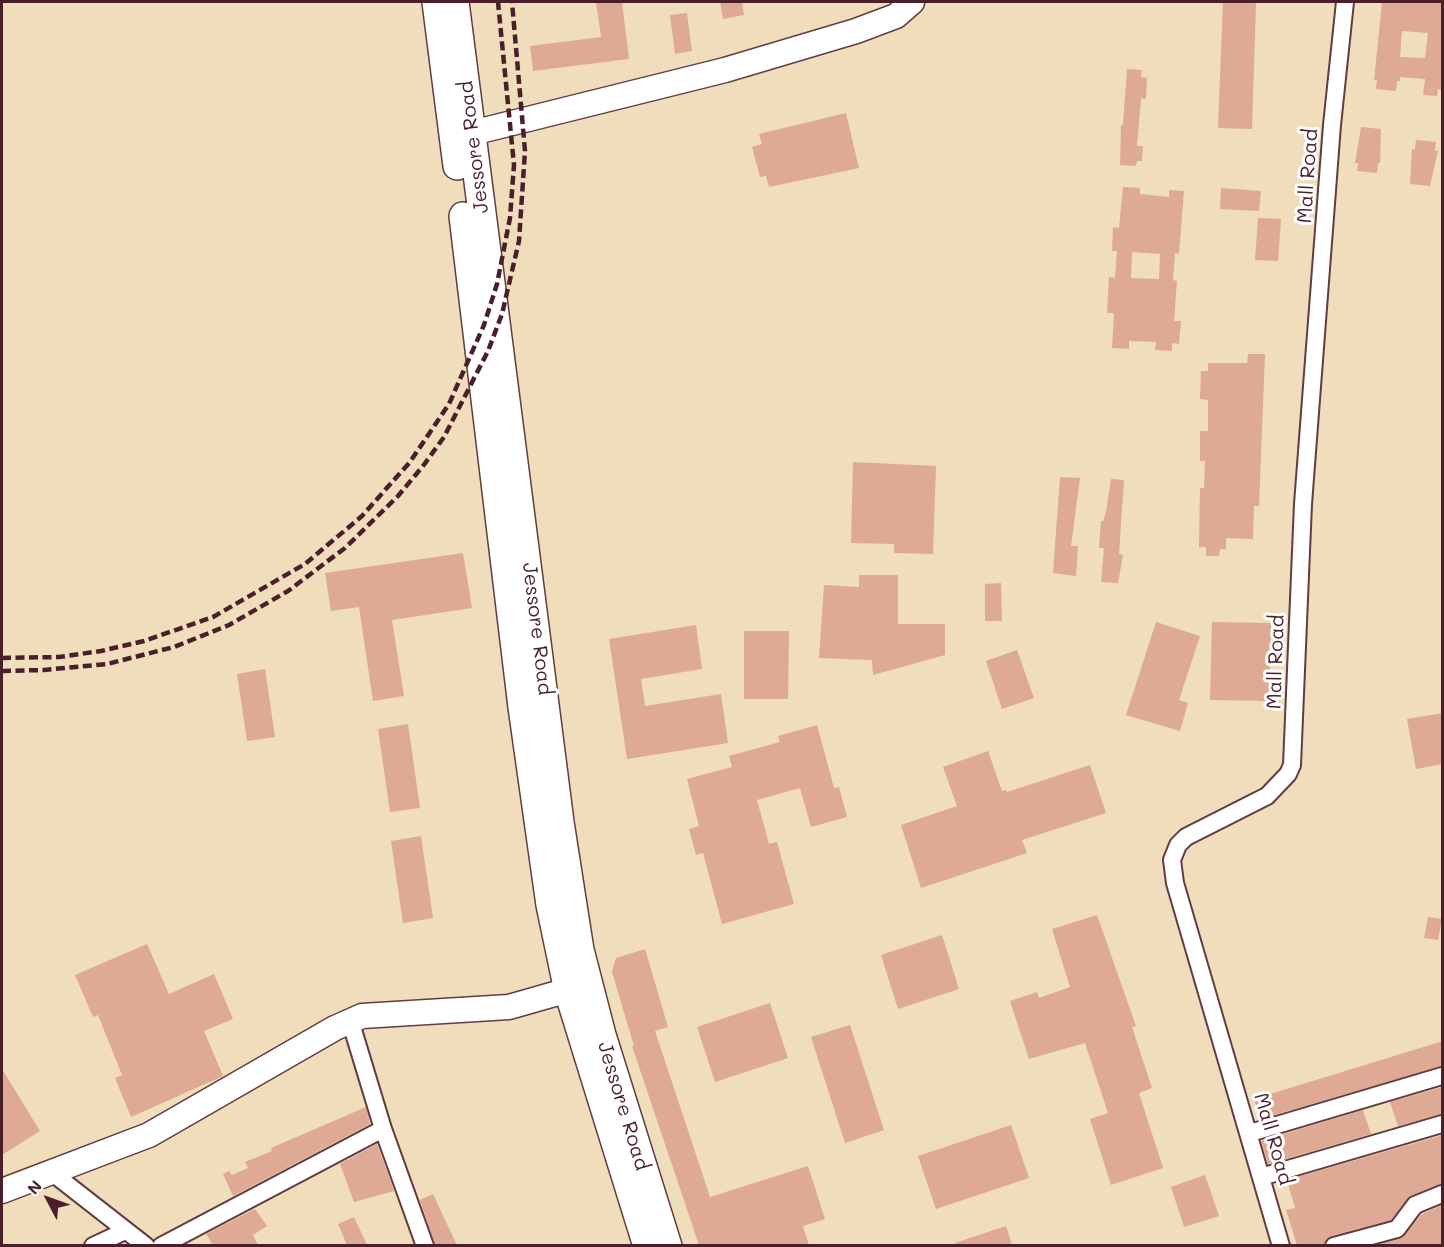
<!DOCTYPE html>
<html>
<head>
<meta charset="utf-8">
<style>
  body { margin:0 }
  #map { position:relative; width:1444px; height:1247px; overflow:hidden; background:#efddbb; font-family:Mali,sans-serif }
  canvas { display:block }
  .frame { position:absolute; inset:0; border:3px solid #4a1f2b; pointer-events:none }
  .north { position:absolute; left:18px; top:1169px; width:60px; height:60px; -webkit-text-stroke:4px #fff; paint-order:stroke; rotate:311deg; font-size:16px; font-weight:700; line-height:24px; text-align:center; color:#4a1f2b }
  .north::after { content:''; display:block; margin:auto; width:21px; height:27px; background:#4a1f2b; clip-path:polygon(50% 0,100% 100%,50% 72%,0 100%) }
</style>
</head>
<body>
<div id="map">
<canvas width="1444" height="1247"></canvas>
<div class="frame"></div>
<div class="north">N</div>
</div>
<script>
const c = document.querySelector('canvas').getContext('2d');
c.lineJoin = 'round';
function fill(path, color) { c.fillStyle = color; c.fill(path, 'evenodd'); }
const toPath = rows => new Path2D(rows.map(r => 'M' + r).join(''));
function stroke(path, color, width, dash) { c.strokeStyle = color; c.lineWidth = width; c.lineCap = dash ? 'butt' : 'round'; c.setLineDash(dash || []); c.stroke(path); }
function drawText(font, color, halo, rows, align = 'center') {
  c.font = font + ' Mali,sans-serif'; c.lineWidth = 6; c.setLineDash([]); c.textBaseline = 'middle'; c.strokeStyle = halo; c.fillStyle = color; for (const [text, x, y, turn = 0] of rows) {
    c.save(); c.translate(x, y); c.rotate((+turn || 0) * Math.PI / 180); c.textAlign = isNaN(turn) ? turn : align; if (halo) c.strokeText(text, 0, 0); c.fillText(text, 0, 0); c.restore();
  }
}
fill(toPath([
  [596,2,622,2,629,59,533,71,530,46,601,37],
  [720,2,742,2,744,15,723,19],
  [1223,2,1256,2,1252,129,1218,128],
  [1382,2,1443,2,1443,90,1438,89,1437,96,1423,95,1425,79,1400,77,1400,81,1397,81,1396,91,1376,89,1377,80,1374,80],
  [1402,31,1428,33,1425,58,1400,57],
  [687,13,692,51,675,54,670,15],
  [1127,69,1142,70,1141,77,1147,78,1146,99,1141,98,1137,146,1143,146,1142,161,1137,161,1136,166,1120,165,1121,125,1123,125],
  [846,113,859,168,769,187,766,176,760,177,752,147,762,144,759,134],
  [1361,127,1381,129,1380,163,1378,163,1377,173,1357,171,1358,163,1355,163],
  [1416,140,1436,142,1435,151,1438,151,1430,186,1410,184,1412,149,1415,149],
  [1123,187,1140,188,1140,194,1169,197,1169,190,1184,191,1179,254,1175,253,1173,280,1177,281,1174,321,1181,321,1179,344,1172,343,1172,351,1155,350,1156,342,1129,341,1129,349,1112,348,1114,313,1107,313,1109,277,1115,278,1117,251,1112,251,1113,227,1119,228],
  [1132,252,1160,254,1159,279,1131,278],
  [1221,188,1261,191,1259,211,1220,209],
  [1258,218,1281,219,1278,261,1255,260],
  [1248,354,1265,354,1259,506,1254,506,1253,539,1226,538,1226,549,1220,549,1219,556,1206,556,1206,547,1199,547,1200,488,1204,488,1205,461,1200,461,1200,431,1208,431,1208,400,1200,399,1201,371,1208,371,1208,363,1247,363],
  [853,462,936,466,933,554,894,553,894,544,851,543],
  [1060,477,1080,478,1071,546,1078,546,1076,576,1053,573],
  [1111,479,1124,480,1119,554,1123,555,1118,583,1101,582,1104,548,1099,548,1101,521,1103,521,1106,512],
  [463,553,472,608,392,620,404,696,373,701,359,607,331,611,325,573],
  [859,575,898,575,898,624,945,624,945,655,873,675,872,660,819,658,824,585,859,587],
  [1001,583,1002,621,985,621,985,584],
  [1156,622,1200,636,1179,700,1188,703,1180,731,1126,715],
  [1212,622,1271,623,1269,701,1210,700],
  [696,625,702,669,641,679,645,706,721,694,728,743,627,759,609,639],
  [744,631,789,631,788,699,744,699],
  [1017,650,1034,698,1002,709,986,661],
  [265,669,275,737,247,741,237,674],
  [1443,713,1443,764,1416,769,1407,719],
  [408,724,420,808,390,812,378,729],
  [817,725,834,788,839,787,847,817,811,827,800,788,757,800,769,844,777,842,794,904,722,924,703,853,696,855,689,829,699,826,687,779,732,767,729,756,780,742,778,736],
  [988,751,1002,791,1006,790,1007,792,1090,765,1106,813,1022,840,1027,853,921,888,901,825,957,806,943,767],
  [421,836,433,918,403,923,391,841],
  [1097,915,1136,1026,1132,1027,1152,1088,1139,1093,1163,1168,1111,1185,1090,1119,1108,1113,1085,1043,1029,1059,1010,1001,1037,992,1039,998,1070,987,1052,929],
  [1428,917,1442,919,1438,940,1424,938],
  [942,935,959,989,898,1009,881,955],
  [147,944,169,994,214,974,233,1019,204,1031,223,1076,131,1117,115,1078,122,1075,98,1015,93,1017,75,975],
  [645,949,668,1027,655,1031,710,1197,808,1166,825,1219,803,1226,809,1245,699,1245,632,1046,634,1046,612,972,616,958],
  [770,1003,788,1058,715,1082,697,1027],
  [850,1025,884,1130,845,1143,811,1037],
  [1443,1041,1443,1066,1260,1119,1254,1099],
  [2,1069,40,1131,2,1155],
  [1443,1087,1443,1114,1398,1126,1390,1102],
  [366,1107,370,1124,233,1196,223,1174,229,1171,232,1175,248,1168,245,1162,272,1151,271,1148],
  [1363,1110,1371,1134,1268,1164,1261,1141],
  [1011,1125,1029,1178,936,1209,918,1156],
  [1443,1135,1443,1184,1411,1196,1391,1220,1331,1236,1324,1245,1297,1245,1286,1210,1295,1208,1287,1180],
  [377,1144,394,1191,354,1202,340,1164],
  [1205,1175,1219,1216,1184,1227,1171,1187],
  [433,1194,444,1218,457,1245,435,1245,420,1200],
  [1443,1205,1443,1245,1376,1245,1400,1239,1422,1214],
  [255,1209,267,1226,253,1235,258,1245,213,1245,206,1234],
  [354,1217,367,1245,347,1245,338,1224],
  [1006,1226,1012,1245,955,1245,955,1243]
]), '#dea995');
const street = toPath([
  [350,1020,383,1129,425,1246],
  [1250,1133,1442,1076],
  [50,1171,146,1246],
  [1261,1177,1442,1124],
  [93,1246,125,1231],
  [161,1246,383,1129],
  [1281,1246,1175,883,1172,860,1178,845,1186,837,1267,796,1288,774,1292,765,1303,504,1332,125,1345,2],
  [1334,1246,1397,1229,1415,1205,1442,1194]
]);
const secondary = toPath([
  [453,135,472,133,725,70,856,31,896,16,912,2],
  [2,1191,149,1135,335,1028,362,1016,509,1007,586,985]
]);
const primary = toPath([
  [436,2,457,166],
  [455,2,560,822,580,950,602,1035,668,1246],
  [463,216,522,707,550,905,568,991,647,1246]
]);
stroke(street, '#633c41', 20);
stroke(secondary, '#633c41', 27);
stroke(primary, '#633c41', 30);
stroke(street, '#fff', 16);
stroke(secondary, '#fff', 24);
stroke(primary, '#fff', 27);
stroke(toPath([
  [2,658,59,657,101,651,144,641,213,617,305,564,362,516,410,462,449,404,484,325,497,284,510,218,514,165,498,2],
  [2,671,44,670,107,664,174,647,229,625,288,591,345,548,398,496,423,466,444,437,488,351,502,314,519,241,525,151,512,2]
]), '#4a1f2b', 4.5, [9, 4.5]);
drawText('20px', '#4a1f2b', '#fff', [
  ["Jessore Road",474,147,-97],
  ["Mall Road",1308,176,-86],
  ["Jessore Road",537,629,83],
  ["Mall Road",1276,662,-88],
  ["Jessore Road",623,1106,73],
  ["Mall Road",1273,1139,74]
]);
</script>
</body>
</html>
